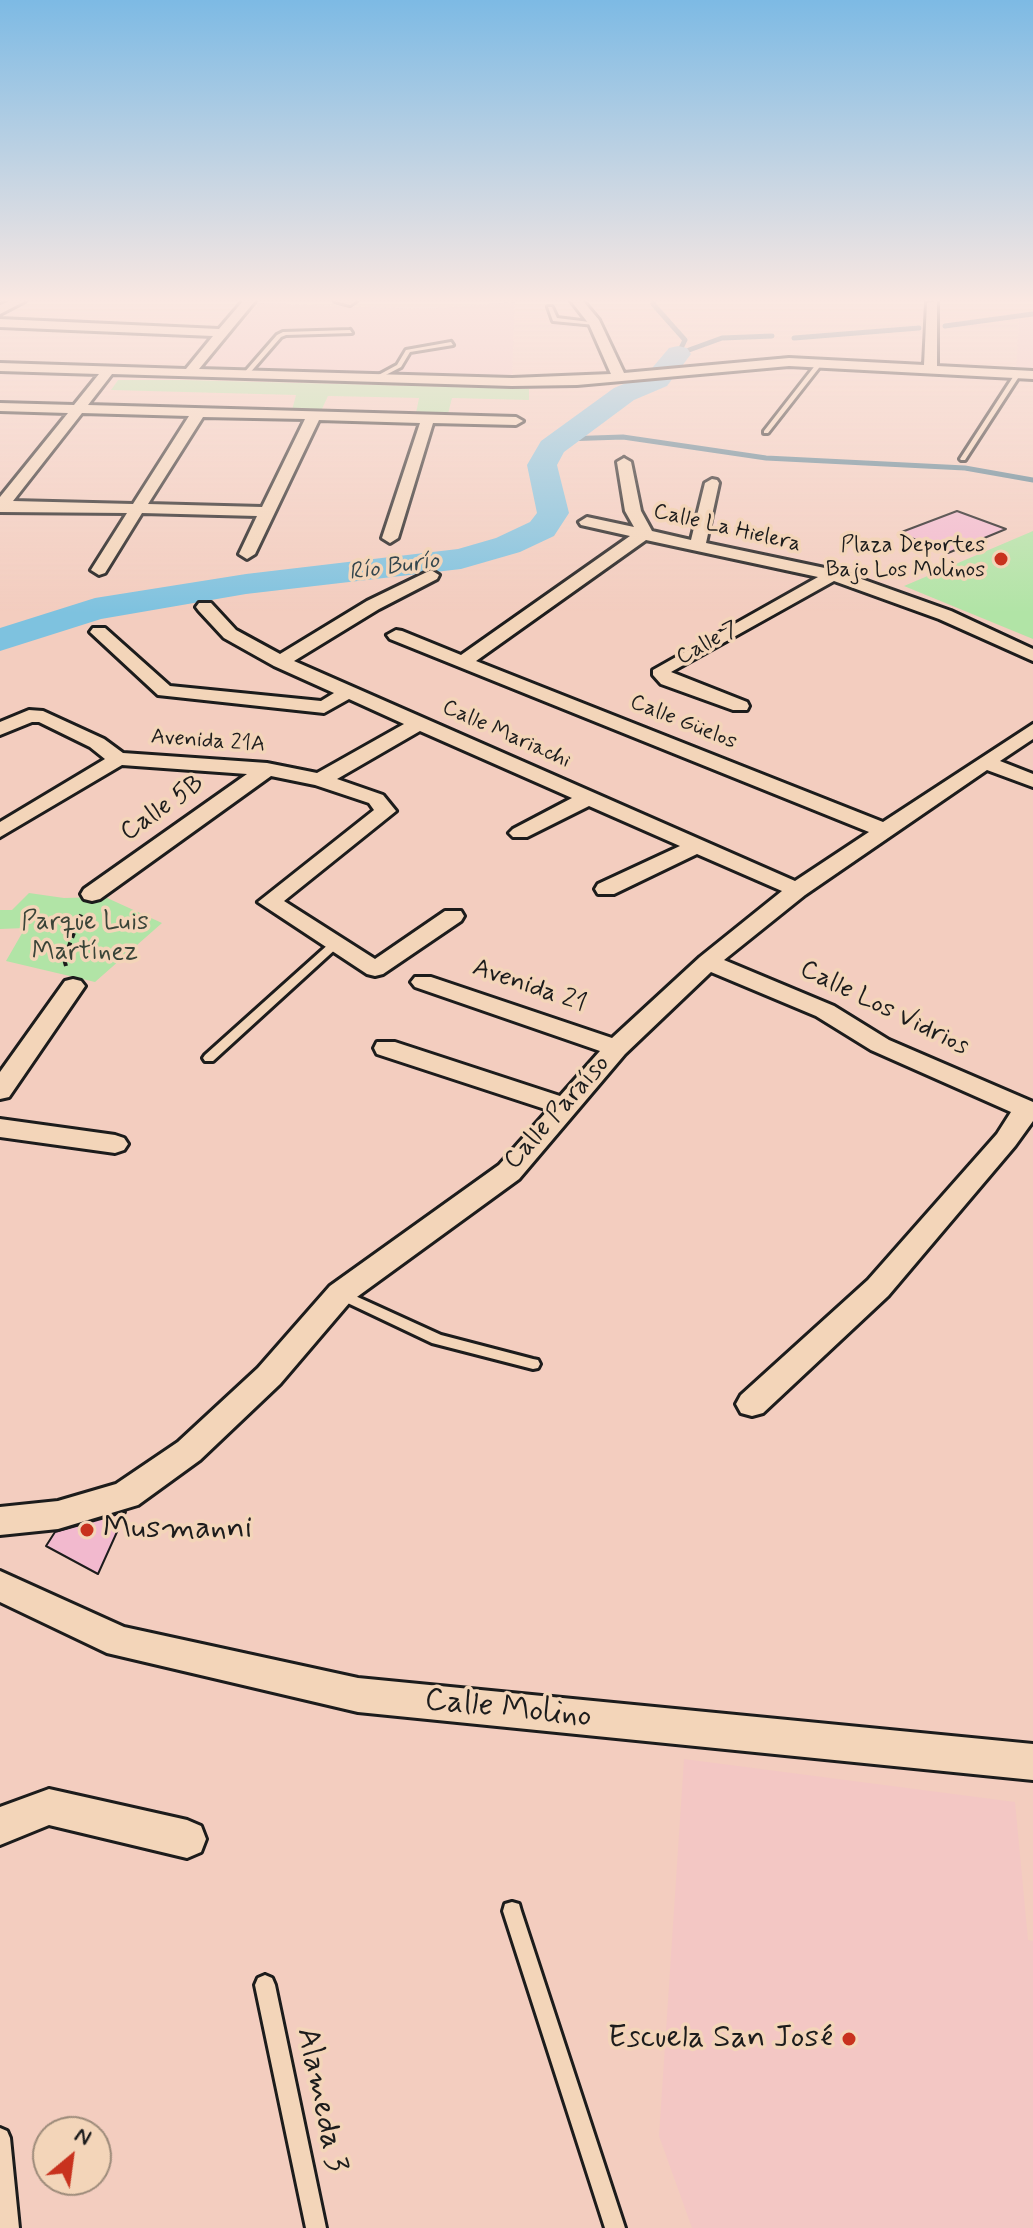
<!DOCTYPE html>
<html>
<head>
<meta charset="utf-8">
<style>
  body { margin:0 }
  #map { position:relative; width:1033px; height:2228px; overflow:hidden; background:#f3cdbf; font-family:Mynerve,sans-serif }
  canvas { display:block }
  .north { position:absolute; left:32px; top:2116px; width:80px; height:80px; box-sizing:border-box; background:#f3d5b9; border:2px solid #9d8b7a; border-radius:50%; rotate:29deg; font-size:22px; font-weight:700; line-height:32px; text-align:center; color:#1c1c1c }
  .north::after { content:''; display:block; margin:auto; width:28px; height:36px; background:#c8321e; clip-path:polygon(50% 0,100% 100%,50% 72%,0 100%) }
</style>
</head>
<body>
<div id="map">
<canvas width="1033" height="2228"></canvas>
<div class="north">N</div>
</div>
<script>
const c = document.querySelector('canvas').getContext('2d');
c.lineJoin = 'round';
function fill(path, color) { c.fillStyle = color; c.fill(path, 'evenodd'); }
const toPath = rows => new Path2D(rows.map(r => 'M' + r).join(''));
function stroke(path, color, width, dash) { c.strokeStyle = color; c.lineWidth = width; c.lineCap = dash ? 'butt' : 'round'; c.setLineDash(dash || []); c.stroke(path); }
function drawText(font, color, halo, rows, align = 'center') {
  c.font = font + ' Mynerve,sans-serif'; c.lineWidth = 7; c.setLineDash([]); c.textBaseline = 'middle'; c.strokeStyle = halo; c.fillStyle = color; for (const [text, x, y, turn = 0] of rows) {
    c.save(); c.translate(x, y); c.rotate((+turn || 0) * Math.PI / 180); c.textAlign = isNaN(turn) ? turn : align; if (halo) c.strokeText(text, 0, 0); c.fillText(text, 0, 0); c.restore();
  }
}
fill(toPath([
  [515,302,512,377,202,370,259,303,424,309],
  [1033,319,1033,374,1016,373,1019,320],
  [684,1759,1015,1802,1028,1940,1033,1941,1033,2228,692,2228,659,2136]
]), '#f3c7c4');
fill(toPath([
  [118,380,185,380,529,389,529,400,452,398,448,414,416,413,419,398,328,396,321,411,292,410,296,395,111,390],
  [1033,531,1033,639,904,586],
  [29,893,64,898,105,897,162,923,95,982,6,961,25,928,0,929,0,910,12,910]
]), '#b1e4a6');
stroke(toPath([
  [654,301,653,304,685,340,678,354],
  [945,326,1033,314],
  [794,338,919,328],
  [678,354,722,338,772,336],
  [563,439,623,437,766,458,965,468,1033,480]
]), '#578091', 5);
fill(toPath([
  [678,346,687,348,691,354,667,386,634,400,564,452,557,465,569,513,554,536,520,552,461,569,246,594,101,619,0,651,0,628,95,598,246,574,458,549,496,538,530,522,537,513,527,465,541,441,614,388,647,374,669,348,678,346]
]), '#7ec2df');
const building = toPath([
  [957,511,1006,529,948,553,899,533,957,511],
  [126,1512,98,1574,46,1546,55,1532,126,1512]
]);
fill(building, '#f2b9ce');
stroke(building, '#1c1c1c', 2);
const service = toPath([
  [548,307,552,307,557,318,598,323,595,325,553,321,548,307],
  [350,330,352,333,286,335,281,337,248,375,243,374,277,335,283,332,350,330],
  [451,342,453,345,410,352,401,367,378,379,373,378,397,365,406,350,451,342],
  [817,363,822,364,768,433,764,433,764,431,817,363],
  [1015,374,1020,375,965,460,961,460,960,459,1015,374],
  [335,941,340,944,339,946,213,1061,205,1061,203,1058,205,1055,331,942,335,941],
  [340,1289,441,1335,533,1359,538,1360,540,1364,538,1368,533,1369,432,1343,335,1297,333,1294,335,1291,340,1289],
  [512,1902,519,1904,521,1911,625,2228,605,2228,503,1911,505,1904,512,1902],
  [265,1975,272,1978,275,1985,326,2228,306,2228,255,1985,258,1978,265,1975],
  [0,2128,7,2131,10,2138,19,2228,0,2228,0,2128]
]);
const minor = toPath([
  [10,301,25,301,0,314,0,305,10,301],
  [243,301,255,301,199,369,512,378,611,374,589,324,571,301,583,301,599,320,624,373,789,358,924,365,927,303,937,301,937,366,1033,371,1033,379,789,366,577,385,512,386,112,374,88,405,516,417,523,421,516,425,433,423,398,538,390,543,382,538,420,423,319,420,255,554,247,559,239,554,257,516,142,513,105,573,99,575,91,570,127,513,0,512,0,497,68,413,0,411,0,403,74,405,99,374,0,371,0,363,186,369,213,336,0,327,0,319,219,329,243,301],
  [82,413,189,416,133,504,13,501,82,413],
  [203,417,305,419,262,507,148,504,203,417],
  [335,301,356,301,350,305,335,301],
  [624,458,631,462,641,511,652,531,691,540,705,483,712,479,717,480,719,483,706,543,839,571,951,611,1033,649,1033,661,939,619,834,581,671,672,747,702,749,706,747,710,733,710,661,684,653,675,653,670,818,577,646,540,476,661,883,822,1033,724,1033,739,1000,761,1033,774,1033,787,987,770,805,895,724,960,834,1006,889,1040,1033,1102,1033,1121,1015,1146,888,1296,763,1413,752,1416,741,1413,736,1404,741,1395,868,1280,997,1134,1011,1112,871,1050,816,1016,711,972,625,1054,519,1179,350,1302,280,1384,200,1460,138,1505,58,1529,0,1535,0,1507,58,1501,116,1484,178,1442,258,1368,330,1286,499,1165,548,1110,377,1054,374,1048,377,1042,395,1042,560,1096,600,1051,415,987,411,982,415,977,431,977,612,1038,700,957,782,891,697,854,614,894,598,894,595,889,598,884,680,846,589,806,527,837,513,837,509,833,513,829,572,798,420,731,337,779,383,795,396,811,284,901,375,959,445,911,461,911,464,916,461,921,383,974,375,976,367,974,258,902,374,810,369,803,315,785,271,776,100,899,92,901,84,899,81,894,84,889,247,774,122,765,0,837,0,822,105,759,90,747,39,722,32,722,0,735,0,722,29,710,43,711,104,739,123,753,267,763,317,773,404,724,349,699,324,713,158,695,90,632,93,628,105,628,170,686,321,701,334,693,274,666,224,638,199,611,196,607,199,603,211,603,236,630,280,654,367,601,431,570,439,575,437,579,379,609,294,661,795,881,869,832,390,639,387,635,396,630,402,631,461,655,630,536,581,525,579,522,587,517,634,527,625,511,617,462,624,458],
  [73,979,81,981,85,986,9,1097,0,1099,0,1072,65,981,73,979],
  [0,1119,115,1135,124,1138,128,1144,124,1150,115,1153,0,1137,0,1119],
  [0,1571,124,1627,358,1678,1033,1744,1033,1780,358,1712,107,1653,0,1602,0,1571],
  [49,1789,187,1820,201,1826,206,1839,201,1852,187,1858,49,1825,0,1845,0,1807,49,1789]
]);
stroke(service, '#1c1c1c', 6);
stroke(minor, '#1c1c1c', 6);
stroke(toPath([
  [66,966,64,959,82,912]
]), '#1c1c1c', 4, [5, 5]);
fill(service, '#f3d5b9');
fill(minor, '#f3d5b9');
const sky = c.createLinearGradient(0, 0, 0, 613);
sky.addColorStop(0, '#7dbae4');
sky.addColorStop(0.49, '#fae8e2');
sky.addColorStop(1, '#fae8e200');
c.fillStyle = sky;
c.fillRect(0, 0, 1033, 613);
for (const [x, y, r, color] of [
  [1001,559,8,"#c8321e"],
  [87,1530,8,"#c8321e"],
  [849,2039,8,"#c8321e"]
]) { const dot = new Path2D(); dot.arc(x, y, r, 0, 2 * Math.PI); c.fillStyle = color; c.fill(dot); stroke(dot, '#f3d5b9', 3); }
drawText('22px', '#1c1c1c', '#f3d5b9', [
  ["Calle La Hielera",727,529,13],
  ["Calle 7",708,644,-29],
  ["Calle Güelos",683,723,22],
  ["Calle Mariachi",506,735,24],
  ["Avenida 21A",208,742,4]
]);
drawText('22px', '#1c1c1c', '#f3d5b9', [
  ["Plaza Deportes",985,546],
  ["Bajo Los Molinos",985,571]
], 'right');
drawText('italic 24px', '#34464d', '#f3d5b9', [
  ["Río Burío",394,568,-8]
]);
drawText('26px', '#1c1c1c', '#f3d5b9', [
  ["Calle 5B",163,809,-35],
  ["Avenida 21",529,987,19],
  ["Calle Los Vidrios",884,1009,26],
  ["Calle Paraíso",558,1113,-48]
]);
drawText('26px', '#3a4438', '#f3d5b9', [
  ["Parque Luis",85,924],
  ["Martínez",85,954]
]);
drawText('32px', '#1c1c1c', '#f3d5b9', [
  ["Musmanni",103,1530],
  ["Escuela San José",833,2039,"right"]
], 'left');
drawText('32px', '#1c1c1c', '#f3d5b9', [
  ["Calle Molino",508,1710,6],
  ["Alameda 3",320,2100,78]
]);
</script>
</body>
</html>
